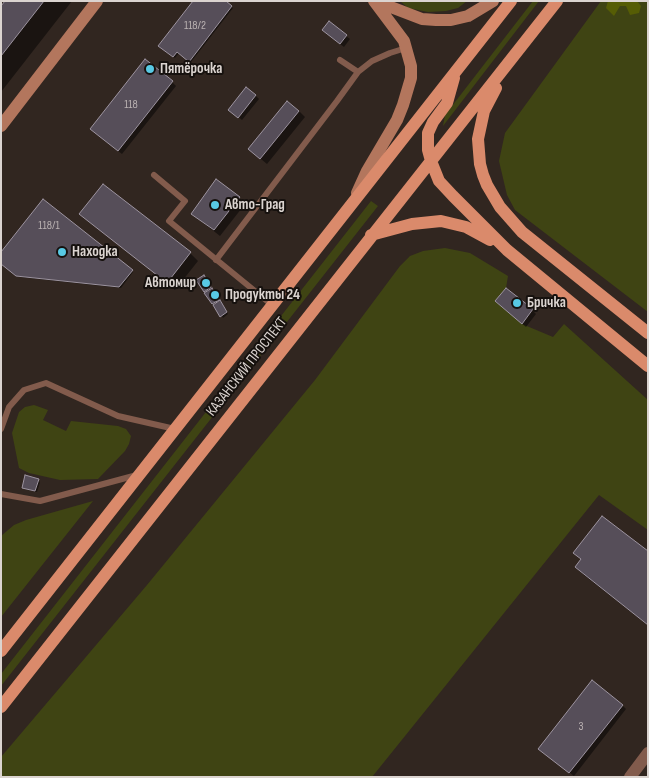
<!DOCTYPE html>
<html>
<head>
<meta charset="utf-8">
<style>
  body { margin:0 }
  #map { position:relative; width:649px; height:778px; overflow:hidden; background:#312620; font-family:"Sofia Sans Condensed",sans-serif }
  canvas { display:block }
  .frame { position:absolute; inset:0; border:2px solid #dbd4d0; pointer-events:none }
</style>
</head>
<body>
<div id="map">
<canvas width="649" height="778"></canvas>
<div class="frame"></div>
</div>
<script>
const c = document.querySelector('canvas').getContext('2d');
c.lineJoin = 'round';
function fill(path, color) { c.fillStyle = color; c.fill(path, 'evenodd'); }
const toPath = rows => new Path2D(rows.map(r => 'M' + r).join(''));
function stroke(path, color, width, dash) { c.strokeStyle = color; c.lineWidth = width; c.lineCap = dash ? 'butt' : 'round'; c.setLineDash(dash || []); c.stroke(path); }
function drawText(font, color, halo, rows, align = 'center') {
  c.font = font + ' "Sofia Sans Condensed",sans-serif'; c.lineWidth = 4; c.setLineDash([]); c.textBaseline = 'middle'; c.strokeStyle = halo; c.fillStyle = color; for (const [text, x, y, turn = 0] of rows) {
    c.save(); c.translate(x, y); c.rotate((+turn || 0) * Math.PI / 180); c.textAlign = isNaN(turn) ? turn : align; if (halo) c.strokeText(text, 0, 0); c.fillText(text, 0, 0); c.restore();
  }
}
fill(toPath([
  [400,1,467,1,458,8,446,11,428,12,408,8],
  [533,1,539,1,443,126,445,115],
  [601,1,648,1,648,312,515,210,507,195,499,161,505,133],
  [371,201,378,206,1,686,1,674],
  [445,248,470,253,508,276,506,288,495,301,522,324,553,337,564,324,648,400,648,530,599,495,372,777,1,777,1,757,147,585,315,380,400,266,410,256,423,251],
  [34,405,48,410,43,420,66,431,71,421,118,426,126,429,131,436,129,444,125,451,98,479,60,480,29,473,19,468,12,433,19,412,25,407],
  [93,501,1,617,1,536,14,525,26,520]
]), '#3f4413');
fill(toPath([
  [608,1,637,1,641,6,639,13,630,15,626,6,620,6,614,16,606,8]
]), '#565d05');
fill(toPath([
  [7,1,72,1,1,92,1,8],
  [224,1,233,8,191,62,179,53,175,58,160,46],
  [327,34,346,36,350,39,344,47],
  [172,82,176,86,122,154,95,133],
  [255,95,259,99,242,120,234,113],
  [299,111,305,117,267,164,249,149],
  [239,198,245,204,220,236,192,214],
  [43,201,133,272,121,288,19,277,1,263],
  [81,214,190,253,198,261,175,290],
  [205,279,228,314,223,318,198,281],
  [500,305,532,310,536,314,526,327],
  [38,480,40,482,37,492,23,487],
  [575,553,648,553,648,625,584,575,576,567,582,560],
  [622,705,626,709,574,776,544,753]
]), '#0007');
const building = toPath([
  [5,1,44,1,1,56,1,6,5,1],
  [193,1,226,1,232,6,189,62,177,52,173,57,158,46,193,1],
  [329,21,347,35,340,44,322,30,329,21],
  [145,59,173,81,118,151,90,129,145,59],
  [246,87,256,95,238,118,228,110,246,87],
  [287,101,299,111,260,159,248,149,287,101],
  [216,179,240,197,214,230,191,214,216,179],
  [103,184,191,252,167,283,79,214,103,184],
  [43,199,133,270,119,287,16,276,1,264,1,252,43,199],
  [204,275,211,287,204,292,196,280,204,275],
  [212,288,219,300,212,304,204,293,212,288],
  [506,288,533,309,522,324,495,301,506,288],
  [220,300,227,312,220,317,213,305,220,300],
  [25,475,39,479,35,491,22,488,25,475],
  [602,516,648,551,648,625,575,567,581,559,573,553,602,516],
  [592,680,623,705,569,773,538,749,592,680]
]);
fill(building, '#564e59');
stroke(building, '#9d94a0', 1);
stroke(toPath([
  [340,60,358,72],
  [154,175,185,201,169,221,272,305],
  [216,260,337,101,358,72,372,61,390,53,406,48],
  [1,429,9,407,24,390,46,383,118,416,175,429],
  [1,494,40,501,137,475]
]), '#825b4c', 6);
stroke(toPath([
  [630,777,648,753]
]), '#825b4c', 12);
stroke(toPath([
  [375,1,422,19,436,20,451,20,468,16,493,1],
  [1,126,97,1],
  [357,193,367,171,397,120,403,105,411,78,411,66,404,41,374,1]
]), '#b3765d', 12);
stroke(toPath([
  [454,78,447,103,433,122,428,133,428,150,431,161,439,181,453,196,507,250,648,366],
  [496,88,484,111,478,139,480,164,483,175,487,185,500,207,522,232,648,333],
  [371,235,412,224,441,221,466,227,490,240],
  [1,651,511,1],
  [1,707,557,1]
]), '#da8a6b', 12);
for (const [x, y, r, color] of [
  [150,69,5,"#58c9e4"],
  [215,205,5,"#58c9e4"],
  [62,252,5,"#58c9e4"],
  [206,283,5,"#58c9e4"],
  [215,295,5,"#58c9e4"],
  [517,303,5,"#58c9e4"]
]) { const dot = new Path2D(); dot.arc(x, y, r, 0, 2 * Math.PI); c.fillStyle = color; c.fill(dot); stroke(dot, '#16110e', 2); }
drawText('12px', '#bab2b2', null, [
  ["118/2",195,26],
  ["118",131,105],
  ["118/1",49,226],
  ["3",581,727]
]);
drawText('bold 15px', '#dbd4d0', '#16110e', [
  ["Пятёрочка",160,69],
  ["Авто-Град",225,205],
  ["Находка",72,252],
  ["Автомир",196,283,"right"],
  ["Продукты 24",225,295],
  ["Бричка",527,303]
], 'left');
drawText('15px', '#dbd4d0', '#16110e', [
  ["КАЗАНСКИЙ ПРОСПЕКТ",247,367,-52]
]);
</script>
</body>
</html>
